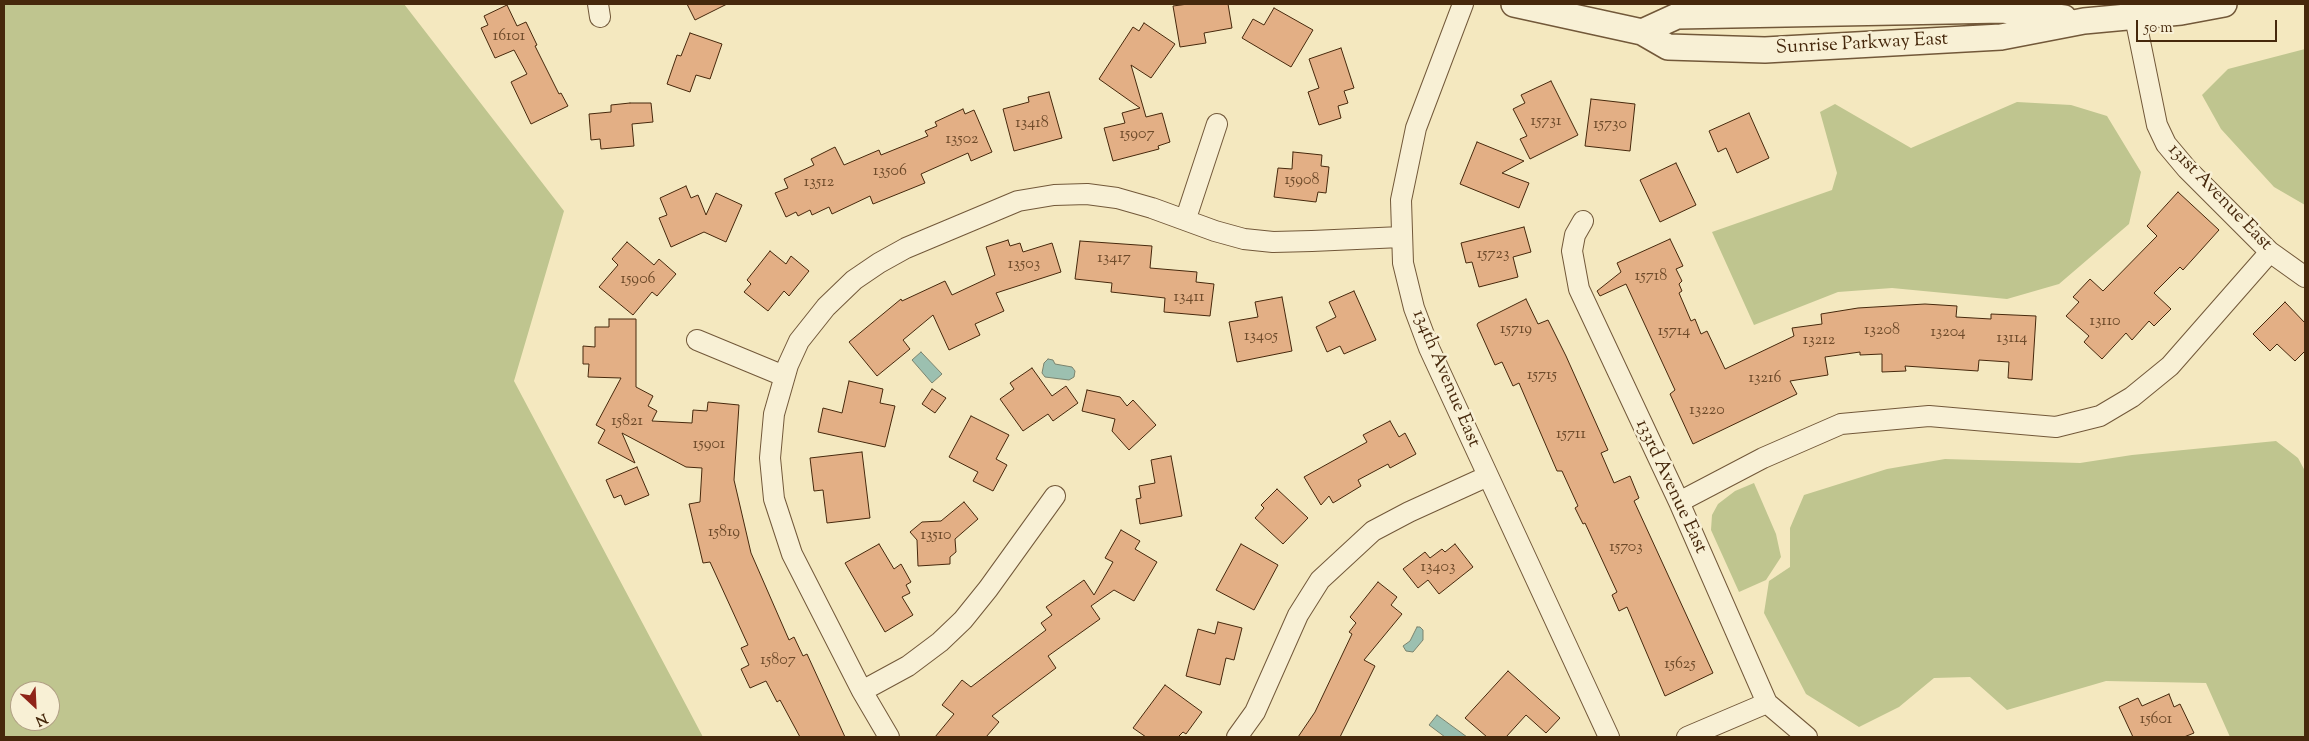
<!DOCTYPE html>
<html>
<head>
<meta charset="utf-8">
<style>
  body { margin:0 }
  #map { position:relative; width:2309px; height:741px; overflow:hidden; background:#f4e8bf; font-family:"Sorts Mill Goudy",serif }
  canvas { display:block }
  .frame { position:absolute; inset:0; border:5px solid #46280c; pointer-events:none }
  .north { position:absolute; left:10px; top:681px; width:50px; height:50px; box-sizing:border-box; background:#f8f0d5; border:1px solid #b1a085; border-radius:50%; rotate:155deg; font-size:14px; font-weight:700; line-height:20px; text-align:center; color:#46280c }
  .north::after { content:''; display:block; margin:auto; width:18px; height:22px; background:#8f2418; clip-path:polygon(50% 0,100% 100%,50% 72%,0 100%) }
  .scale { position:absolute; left:2136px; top:20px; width:141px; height:22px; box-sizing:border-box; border:2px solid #46280c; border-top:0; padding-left:6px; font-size:15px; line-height:18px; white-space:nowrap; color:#46280c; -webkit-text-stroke:4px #f8f0d5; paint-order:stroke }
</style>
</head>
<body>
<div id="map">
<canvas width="2309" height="741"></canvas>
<div class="frame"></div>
<div class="north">N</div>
<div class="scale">50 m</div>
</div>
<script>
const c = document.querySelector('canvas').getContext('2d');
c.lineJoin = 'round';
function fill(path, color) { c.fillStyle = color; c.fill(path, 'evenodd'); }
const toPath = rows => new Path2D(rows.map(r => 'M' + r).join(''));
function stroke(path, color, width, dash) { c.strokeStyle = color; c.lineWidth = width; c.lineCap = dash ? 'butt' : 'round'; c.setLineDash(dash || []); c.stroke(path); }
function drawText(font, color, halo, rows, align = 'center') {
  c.font = font + ' "Sorts Mill Goudy",serif'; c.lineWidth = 5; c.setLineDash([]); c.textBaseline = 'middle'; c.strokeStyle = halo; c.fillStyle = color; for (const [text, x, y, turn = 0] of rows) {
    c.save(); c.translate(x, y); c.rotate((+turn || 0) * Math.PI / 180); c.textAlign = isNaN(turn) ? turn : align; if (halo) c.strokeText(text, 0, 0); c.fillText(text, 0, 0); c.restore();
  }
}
fill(toPath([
  [4,4,404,4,564,211,514,381,703,737,4,737],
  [20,691,50,691,50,721,20,721],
  [2305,49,2305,205,2274,187,2221,129,2202,95,2228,69],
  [2017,102,2071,105,2107,116,2141,172,2129,224,2059,284,2007,299,1892,288,1838,292,1754,325,1712,232,1832,190,1837,173,1820,112,1835,104,1911,148],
  [2276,441,2298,458,2305,471,2305,737,2230,737,2206,683,2106,681,2007,710,1970,677,1934,678,1899,707,1859,727,1806,694,1764,613,1769,581,1790,567,1790,528,1804,495,1887,469,1945,459,2080,463,2132,455],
  [1754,483,1776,534,1781,557,1766,580,1739,592,1711,530,1712,515,1718,504,1735,491]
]), '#bfc58f');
const water = toPath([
  [921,352,942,374,932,383,912,360,921,352],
  [1048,359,1053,360,1055,364,1072,367,1075,371,1074,377,1069,380,1045,377,1042,373,1044,363,1048,359],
  [1417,627,1420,627,1423,630,1423,640,1413,652,1406,651,1403,646,1410,641,1417,627],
  [1437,715,1467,737,1445,737,1429,725,1437,715]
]);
fill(water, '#9cc0b0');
stroke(water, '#7a836e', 1);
const building = toPath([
  [687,4,727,4,695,20,687,4],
  [1188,4,1228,4,1232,28,1204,33,1206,43,1180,47,1173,6,1188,4],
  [507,5,517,26,526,22,537,45,535,46,559,94,561,93,568,106,531,124,511,82,527,74,514,50,495,58,481,28,488,25,484,16,507,5],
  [1274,8,1313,30,1291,67,1242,38,1253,19,1264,25,1274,8],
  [1144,23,1175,44,1151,78,1131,65,1146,117,1162,113,1170,142,1158,146,1159,149,1113,161,1104,128,1125,123,1122,113,1140,108,1099,79,1133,27,1139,31,1144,23],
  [690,33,722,44,710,79,696,75,690,92,667,84,677,55,681,56,690,33],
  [1341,48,1354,88,1344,91,1348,103,1338,106,1341,118,1319,125,1308,92,1319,88,1309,59,1341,48],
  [1551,81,1578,135,1530,159,1520,139,1527,136,1513,109,1525,103,1521,95,1551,81],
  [1049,92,1062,138,1014,151,1003,109,1029,102,1028,97,1049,92],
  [1591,99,1635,104,1630,151,1585,146,1591,99],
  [630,103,651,103,653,122,632,124,634,146,601,149,600,139,591,140,589,114,611,112,611,105,630,103],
  [963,109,965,114,974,110,992,152,971,161,968,153,921,174,925,183,873,204,870,196,832,214,829,207,812,215,810,210,798,216,796,212,786,217,775,193,788,188,784,179,814,165,811,159,835,147,844,165,879,150,881,155,928,136,925,131,937,126,935,122,963,109],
  [1749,113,1769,158,1737,173,1726,148,1718,152,1709,131,1749,113],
  [1477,142,1524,161,1502,173,1529,183,1519,208,1460,184,1477,142],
  [1293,152,1322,155,1321,166,1329,167,1326,193,1318,192,1316,202,1274,197,1278,168,1292,169,1293,152],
  [1676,163,1696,205,1660,222,1640,180,1676,163],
  [686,186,691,198,698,195,706,215,716,193,742,205,726,242,704,232,671,247,659,218,667,215,660,198,686,186],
  [2178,192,2219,230,2183,270,2180,267,2154,293,2171,309,2154,326,2149,321,2132,340,2126,333,2102,359,2084,342,2089,336,2066,316,2079,302,2073,297,2090,279,2103,291,2157,236,2147,226,2178,192],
  [1524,227,1531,252,1513,257,1518,277,1479,287,1472,262,1466,263,1461,243,1524,227],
  [1670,239,1683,266,1676,269,1682,281,1679,284,1682,291,1679,293,1691,321,1695,319,1701,334,1707,331,1725,369,1794,336,1792,328,1822,324,1821,314,1858,308,1925,304,1957,306,1956,317,1991,319,1991,314,2036,316,2032,380,2008,378,2009,362,1979,360,1978,371,1905,366,1906,371,1882,372,1882,354,1860,355,1860,352,1825,357,1828,375,1790,381,1797,394,1693,444,1670,394,1675,390,1626,284,1600,296,1597,291,1621,272,1617,263,1670,239],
  [1008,240,1010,246,1020,243,1023,252,1052,243,1061,272,996,293,1004,311,975,324,980,335,949,350,933,315,903,340,910,349,877,376,849,342,901,299,902,301,945,281,952,295,995,275,986,247,1008,240],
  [1080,241,1152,246,1150,268,1197,272,1196,282,1214,284,1210,316,1164,312,1165,298,1111,292,1112,283,1075,279,1080,241],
  [627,242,654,265,659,259,676,274,657,296,652,292,633,315,599,287,618,265,612,259,627,242],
  [770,251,786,264,791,256,809,271,789,296,784,291,768,311,744,292,751,284,747,280,770,251],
  [1354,291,1376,340,1344,354,1340,346,1327,352,1316,327,1336,317,1329,302,1354,291],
  [1282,297,1292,351,1237,362,1229,322,1258,317,1255,302,1282,297],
  [1526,299,1538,324,1548,320,1566,356,1608,450,1601,453,1614,483,1630,476,1639,498,1634,501,1713,673,1665,696,1627,607,1619,611,1612,595,1617,592,1585,523,1583,524,1575,508,1578,506,1562,471,1557,471,1519,383,1513,386,1502,362,1495,365,1477,325,1478,323,1526,299],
  [2285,302,2305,323,2305,351,2295,361,2277,344,2270,351,2253,334,2285,302],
  [609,319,636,319,636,387,653,396,648,406,657,411,652,421,692,423,693,410,707,411,708,402,739,405,734,480,751,553,789,640,794,637,803,656,807,654,845,737,800,737,780,700,777,702,766,681,750,688,741,669,749,665,741,648,748,645,710,562,703,563,689,504,700,502,702,468,686,467,622,433,635,463,598,443,605,430,596,425,621,378,588,377,589,364,583,364,583,346,595,347,595,327,609,327,609,319],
  [1032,368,1052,396,1066,386,1078,403,1053,421,1048,414,1023,431,1000,399,1014,389,1010,383,1032,368],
  [849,381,883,389,880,403,895,406,885,447,818,432,823,408,842,413,849,381],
  [932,389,946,398,935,413,922,404,932,389],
  [1087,390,1120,397,1127,406,1133,400,1156,425,1129,450,1112,431,1115,419,1082,411,1087,390],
  [971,416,1009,435,996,459,1007,465,993,491,973,481,978,472,949,457,971,416],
  [1390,421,1399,437,1405,433,1416,454,1390,468,1388,464,1358,480,1361,486,1333,503,1329,496,1321,505,1304,477,1367,442,1363,435,1390,421],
  [862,452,870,518,827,523,823,490,814,491,810,458,862,452],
  [1171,456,1182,516,1140,524,1136,499,1141,498,1139,486,1155,483,1151,460,1171,456],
  [637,467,649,495,625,505,621,495,614,498,606,480,637,467],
  [1277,489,1308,518,1283,544,1255,518,1264,508,1261,505,1277,489],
  [964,502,978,519,955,539,956,552,950,557,950,564,918,566,917,540,910,532,922,522,941,521,964,502],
  [1121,530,1140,541,1135,549,1157,562,1134,601,1114,590,1091,606,1100,619,1048,656,1056,668,992,716,999,722,986,737,935,737,954,714,942,705,962,680,971,687,1046,630,1041,623,1052,615,1046,607,1084,580,1094,595,1113,562,1105,558,1121,530],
  [879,544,894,569,901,564,911,582,906,585,910,593,902,597,913,615,885,632,845,563,879,544],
  [1241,544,1278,565,1254,610,1216,590,1241,544],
  [1455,544,1473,567,1439,594,1428,580,1418,588,1403,569,1425,552,1430,558,1442,549,1445,552,1455,544],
  [1378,582,1397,597,1391,605,1402,614,1364,660,1375,666,1340,737,1298,737,1315,712,1352,634,1349,632,1356,623,1350,617,1378,582],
  [1218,622,1242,628,1234,660,1226,658,1220,685,1186,676,1198,629,1215,634,1218,622],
  [1508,671,1560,718,1546,733,1526,715,1506,737,1487,737,1465,718,1508,671],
  [1165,685,1202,712,1186,734,1183,732,1178,737,1146,737,1133,728,1165,685],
  [2169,694,2174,707,2180,704,2194,733,2184,737,2133,737,2119,707,2138,698,2142,706,2169,694]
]);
fill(building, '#e3af85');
stroke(building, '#46280c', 1);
const minor = toPath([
  [598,4,600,17],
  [1463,4,1416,128,1401,200,1403,263,1414,308,1429,348,1609,737],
  [2135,17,2157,125,2166,144,2187,169,2270,252,2305,277],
  [1186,218,1217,124],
  [1583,221,1575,235,1572,251,1579,289,1679,502,1767,703,1807,737],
  [697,340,784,376],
  [1679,502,1763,458,1841,424,1929,416,2056,427,2100,416,2132,397,2170,366,2270,252],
  [862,691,908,666,940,642,963,620,988,589,1055,496],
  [889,737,862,691,792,554,774,499,770,458,774,414,788,365,799,341,826,307,854,280,879,263,906,248,1018,201,1054,195,1087,194,1117,198,1152,208,1215,231,1244,239,1273,242,1312,241,1401,237],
  [1237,737,1255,712,1298,615,1320,580,1373,531,1409,512,1488,476],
  [1687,737,1767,703]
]);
const tertiary = toPath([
  [1514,4,1642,32,1668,47,1765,50,2001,37,2084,21,2181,12,2224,4],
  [1642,32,1677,16,2003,10,2064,18]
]);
stroke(minor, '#725839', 22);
stroke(tertiary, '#725839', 28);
stroke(minor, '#f8f0d5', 20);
stroke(tertiary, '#f8f0d5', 25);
drawText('16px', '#6d4a2a', null, [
  ["16101",509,37],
  ["15731",1546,122],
  ["13418",1032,124],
  ["15730",1610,125],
  ["15907",1137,135],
  ["13502",962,140],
  ["13506",890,172],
  ["15908",1302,181],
  ["13512",819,183],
  ["15723",1493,255],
  ["13417",1114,259],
  ["13503",1024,265],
  ["15718",1651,277],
  ["15906",638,280],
  ["13411",1189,298],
  ["13110",2105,322],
  ["15719",1516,330],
  ["13208",1882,331],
  ["15714",1674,332],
  ["13204",1948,333],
  ["13405",1261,337],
  ["13114",2012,339],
  ["13212",1819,341],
  ["15715",1542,376],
  ["13216",1765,379],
  ["13220",1707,411],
  ["15821",627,422],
  ["15711",1571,435],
  ["15901",709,445],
  ["15819",724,533],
  ["13510",936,536],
  ["15703",1626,548],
  ["13403",1438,568],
  ["15807",778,661],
  ["15625",1680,665],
  ["15601",2156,720]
]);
drawText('19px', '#46280c', '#f8f0d5', [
  ["Sunrise Parkway East",1862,45,-3],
  ["131st Avenue East",2219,198,46],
  ["134th Avenue East",1445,379,67],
  ["133rd Avenue East",1670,487,65]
]);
</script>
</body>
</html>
